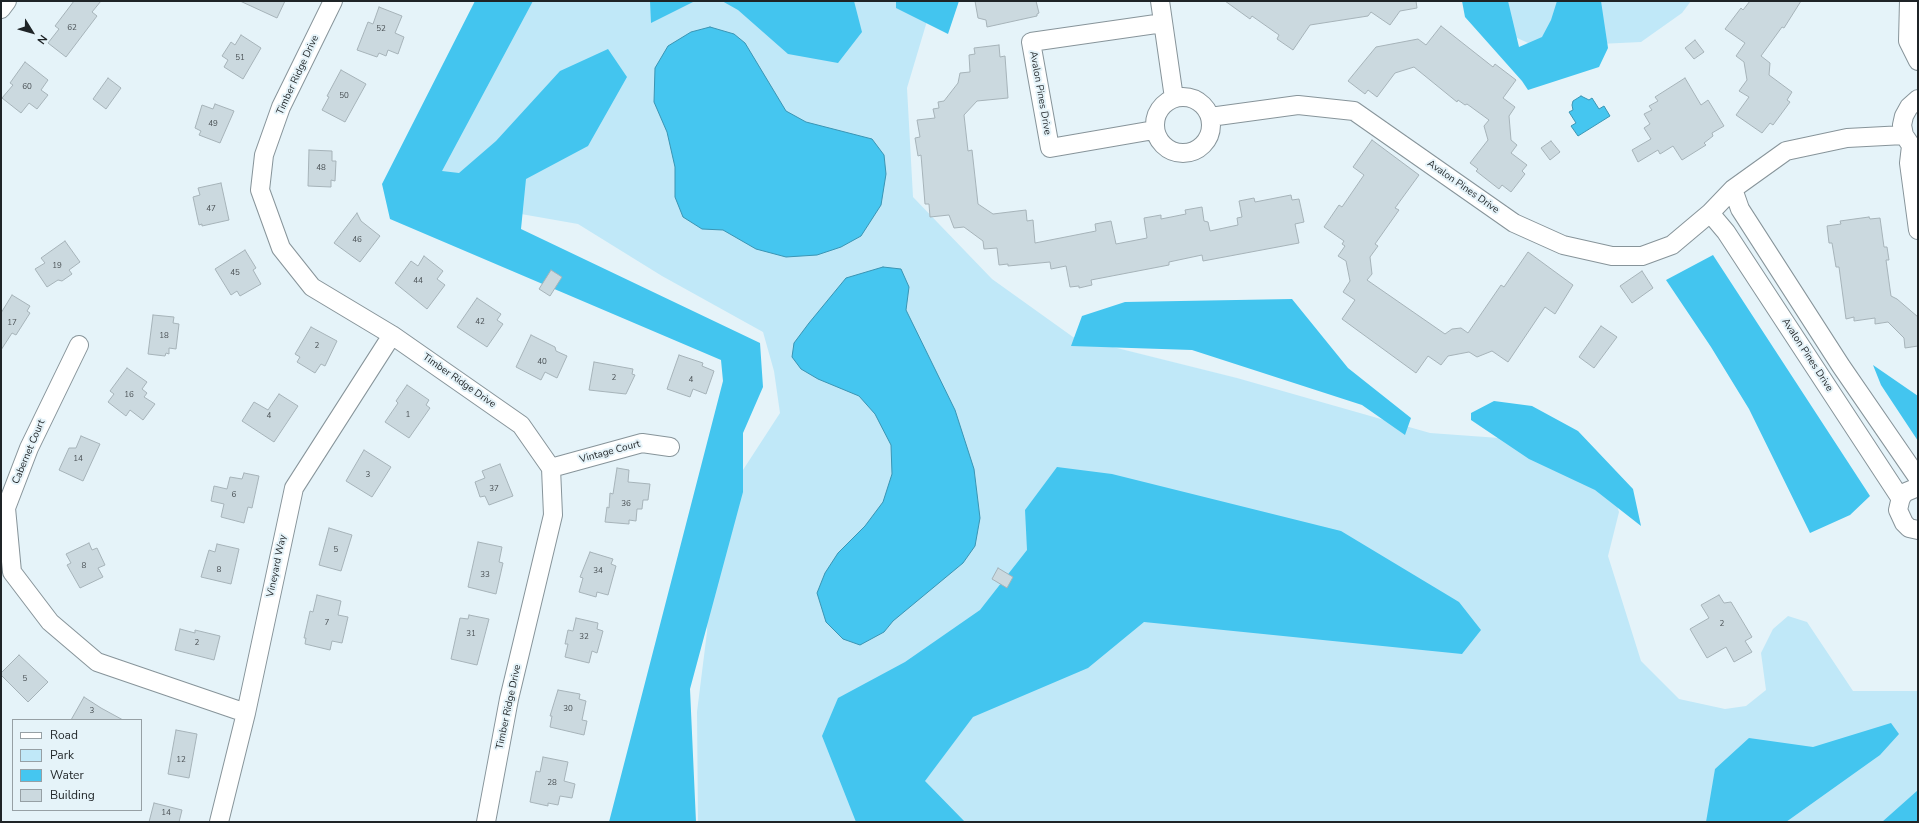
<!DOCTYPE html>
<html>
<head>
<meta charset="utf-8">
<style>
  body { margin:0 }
  #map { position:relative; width:1919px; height:823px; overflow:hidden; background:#e5f3f9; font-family:"Nunito Sans",sans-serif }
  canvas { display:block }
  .frame { position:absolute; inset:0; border:2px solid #1f2427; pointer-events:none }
  .legend { position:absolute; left:12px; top:719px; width:130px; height:92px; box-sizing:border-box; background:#e5f3f9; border:1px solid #96a0a5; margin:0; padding:5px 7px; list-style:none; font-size:12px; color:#1f2427 }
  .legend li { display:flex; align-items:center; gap:8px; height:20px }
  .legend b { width:20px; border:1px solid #96a0a5 }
  .north { position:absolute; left:12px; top:12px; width:40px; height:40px; -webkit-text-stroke:3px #e5f3f9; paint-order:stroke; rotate:127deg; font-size:11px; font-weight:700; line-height:16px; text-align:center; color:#1f2427 }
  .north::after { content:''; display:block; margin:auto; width:14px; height:18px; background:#1f2427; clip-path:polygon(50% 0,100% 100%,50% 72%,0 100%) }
</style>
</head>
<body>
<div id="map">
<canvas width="1919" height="823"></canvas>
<div class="frame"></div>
<ul class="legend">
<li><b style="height:5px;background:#fff"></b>Road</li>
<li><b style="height:11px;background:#c0e8f8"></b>Park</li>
<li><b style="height:11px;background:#45c6f0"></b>Water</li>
<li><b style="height:11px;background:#cbd9df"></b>Building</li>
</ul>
<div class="north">N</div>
</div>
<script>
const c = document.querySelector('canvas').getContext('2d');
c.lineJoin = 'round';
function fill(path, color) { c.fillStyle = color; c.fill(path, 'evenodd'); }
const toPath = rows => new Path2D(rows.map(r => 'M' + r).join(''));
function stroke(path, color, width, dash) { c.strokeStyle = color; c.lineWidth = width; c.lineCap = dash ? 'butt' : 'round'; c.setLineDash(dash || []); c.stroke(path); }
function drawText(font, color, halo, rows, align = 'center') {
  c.font = font + ' "Nunito Sans",sans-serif'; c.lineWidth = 4; c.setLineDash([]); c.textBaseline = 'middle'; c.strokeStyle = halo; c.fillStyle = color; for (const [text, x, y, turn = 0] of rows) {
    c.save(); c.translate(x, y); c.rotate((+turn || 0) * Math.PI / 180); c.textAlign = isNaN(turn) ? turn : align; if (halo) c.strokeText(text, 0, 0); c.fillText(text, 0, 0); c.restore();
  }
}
fill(toPath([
  [505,1,933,1,907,88,913,197,992,279,1073,337,1237,378,1430,433,1527,440,1610,485,1619,512,1608,556,1641,661,1679,699,1725,709,1746,706,1766,690,1761,653,1773,629,1788,616,1807,622,1853,691,1918,691,1918,807,1902,822,698,822,697,712,707,632,710,549,741,473,780,413,774,371,763,332,662,276,578,224,464,204,420,178],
  [1497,1,1691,1,1682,13,1641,42,1537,47,1504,32]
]), '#c0e8f8');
fill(toPath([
  [475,1,533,1,442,171,459,173,496,141,560,71,608,49,627,77,588,146,526,179,521,229,760,343,763,387,743,433,743,492,690,689,696,822,609,822,723,381,721,360,390,219,382,184],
  [650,1,695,1,651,23],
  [722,1,854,1,862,32,838,63,788,54,738,10],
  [896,1,959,1,948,34,896,8],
  [1462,1,1508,1,1519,47,1542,37,1551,20,1557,1,1601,1,1608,48,1599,67,1528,90,1522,81,1465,17],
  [1713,255,1870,496,1850,515,1810,533,1749,409,1711,347,1666,280],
  [1292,299,1348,368,1411,418,1405,435,1362,405,1192,350,1071,346,1082,316,1125,302],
  [1873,365,1918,396,1918,441,1881,385],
  [1494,401,1532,406,1578,431,1633,489,1641,526,1595,490,1529,459,1471,420,1471,413],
  [1057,467,1112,474,1341,531,1459,602,1481,630,1462,654,1144,622,1088,668,973,717,925,781,965,822,856,822,822,736,838,698,905,662,980,610,1027,550,1025,510],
  [1891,723,1899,734,1880,755,1786,822,1706,822,1715,769,1749,738,1813,747],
  [1918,790,1918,822,1882,822]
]), '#43c5ef');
const water = toPath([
  [710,27,734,34,745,43,786,111,806,122,872,139,884,155,886,174,881,205,861,236,841,247,817,255,786,257,756,249,723,230,702,229,683,217,675,197,675,167,667,132,654,102,655,68,668,46,691,32,710,27],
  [1581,96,1589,100,1592,98,1599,109,1604,106,1610,116,1578,136,1571,126,1576,123,1569,112,1573,110,1572,105,1573,101,1581,96],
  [883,267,901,269,909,287,906,310,955,410,974,469,980,518,975,546,963,563,893,621,884,632,860,645,843,639,826,622,817,593,825,573,838,553,865,526,883,502,892,474,891,445,875,414,859,396,818,379,801,369,792,357,794,343,809,323,846,278,883,267]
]);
fill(water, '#45c6f0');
stroke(water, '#3a95b4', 1);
const building = toPath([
  [74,1,101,1,92,12,97,16,66,57,48,43,59,29,55,26,74,1],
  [240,1,285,1,277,18,240,1],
  [975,1,1036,1,1039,13,1037,14,1037,16,987,27,986,20,978,18,975,1],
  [1225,1,1416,1,1417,8,1400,11,1390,25,1371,12,1368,16,1310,25,1293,50,1277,39,1279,35,1252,16,1250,19,1225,1],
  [1750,1,1801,1,1784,28,1782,27,1761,56,1770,63,1769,75,1792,92,1787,100,1790,102,1773,125,1770,123,1762,133,1736,115,1749,97,1739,91,1747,80,1744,62,1736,56,1745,43,1725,29,1741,8,1743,10,1750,1],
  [379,7,402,16,395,33,404,37,398,54,388,50,386,56,379,53,377,57,357,50,368,22,373,24,379,7],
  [1441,26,1493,67,1495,64,1516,80,1503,98,1515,107,1509,116,1511,140,1517,145,1511,153,1527,165,1522,171,1525,174,1511,192,1502,185,1499,189,1476,171,1478,169,1470,163,1488,140,1484,126,1489,120,1467,104,1465,105,1458,100,1457,102,1414,67,1395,73,1377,97,1368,90,1365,94,1348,81,1376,47,1418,39,1426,45,1441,26],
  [241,35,261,48,243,79,224,67,228,60,222,56,231,42,235,45,241,35],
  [1695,40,1704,52,1694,59,1685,48,1695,40],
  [999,45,1000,57,1005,56,1008,98,977,101,964,115,968,151,972,150,978,204,993,214,1026,210,1027,221,1033,220,1035,243,1096,231,1095,224,1111,221,1116,244,1147,238,1144,218,1161,215,1161,219,1186,214,1185,210,1202,207,1204,221,1208,222,1210,231,1238,225,1237,218,1242,217,1239,201,1254,198,1255,202,1291,195,1292,200,1299,199,1304,222,1295,224,1299,243,1203,261,1202,255,1169,262,1169,265,1091,280,1092,285,1079,288,1079,286,1070,287,1066,266,1051,269,1050,262,1008,266,1008,264,999,265,997,248,984,249,983,241,964,227,954,228,949,215,930,217,929,204,925,204,921,155,918,156,915,138,920,137,917,120,935,118,933,109,939,108,938,102,944,101,958,83,960,73,970,72,969,55,975,54,974,48,999,45],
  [25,62,48,80,41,90,48,95,37,109,29,103,21,113,2,98,13,85,10,83,25,62],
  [341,70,366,84,345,122,322,110,329,97,327,96,341,70],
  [108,78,121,88,106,109,93,99,108,78],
  [1685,78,1701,105,1708,100,1724,126,1712,133,1713,136,1704,143,1706,145,1682,160,1673,146,1660,154,1658,150,1638,162,1632,150,1651,139,1644,128,1650,124,1644,114,1652,110,1649,106,1658,101,1655,97,1685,78],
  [215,104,234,111,220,143,199,135,201,131,195,128,202,105,213,109,215,104],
  [1372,140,1419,175,1395,208,1399,210,1375,244,1378,246,1370,257,1372,274,1367,280,1445,334,1452,329,1461,328,1468,333,1501,285,1504,287,1528,252,1573,285,1555,314,1545,307,1508,362,1492,351,1477,357,1469,352,1448,356,1441,365,1428,356,1416,373,1342,319,1355,300,1343,292,1350,281,1346,261,1338,256,1345,246,1342,244,1344,241,1324,227,1339,205,1342,207,1364,175,1353,167,1372,140],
  [1551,141,1560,152,1550,160,1541,148,1551,141],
  [309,150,332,151,332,161,336,161,335,181,331,180,331,187,308,186,309,150],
  [221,183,229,220,202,226,202,224,199,225,193,197,200,195,198,188,221,183],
  [357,213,361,221,380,236,360,262,334,243,357,213],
  [1869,217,1870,219,1880,218,1884,247,1887,247,1889,260,1886,260,1891,296,1897,299,1918,317,1918,346,1905,348,1904,338,1888,322,1875,324,1875,318,1854,321,1854,317,1846,319,1839,267,1836,267,1832,243,1829,243,1827,226,1841,224,1840,221,1869,217],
  [65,241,80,262,69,270,72,274,62,281,58,280,47,287,35,269,45,263,41,258,65,241],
  [245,250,256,268,253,270,261,284,240,296,237,291,231,295,215,269,245,250],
  [424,256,443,271,437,279,445,285,427,309,395,283,411,261,418,266,424,256],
  [551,270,562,277,550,296,539,289,551,270],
  [1642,271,1653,288,1632,303,1620,286,1642,271],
  [12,295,30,306,27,311,30,313,16,335,12,333,1,350,1,313,12,295],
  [477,298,501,314,497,320,503,324,487,347,457,327,477,298],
  [153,315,174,317,173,323,179,324,176,349,169,348,169,354,166,353,165,356,148,354,153,315],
  [1601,326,1617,337,1594,368,1579,357,1601,326],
  [311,327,337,341,325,366,321,364,315,373,297,362,300,357,295,354,311,327],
  [531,335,555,347,556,351,567,356,557,378,545,372,541,380,516,367,531,335],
  [679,355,703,363,702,366,714,371,706,394,693,389,690,397,667,389,679,355],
  [594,362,633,369,632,374,635,375,626,394,589,390,594,362],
  [127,368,147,382,142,389,147,393,144,397,155,404,143,420,130,410,126,416,108,402,114,394,110,391,127,368],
  [407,385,429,400,426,405,430,408,409,438,385,422,398,403,396,401,407,385],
  [279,394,298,406,274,442,242,421,254,402,268,410,279,394],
  [81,436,100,444,83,481,59,470,69,448,76,448,81,436],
  [364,450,391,467,372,497,346,481,364,450],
  [500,464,513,496,489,505,485,496,480,497,475,482,485,478,482,471,500,464],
  [617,468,629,470,628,482,650,484,648,500,643,500,642,509,637,509,636,521,629,520,629,524,605,522,607,507,609,508,610,493,613,494,617,468],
  [244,473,259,476,252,508,248,507,244,523,221,517,224,504,211,501,214,486,227,489,230,477,242,479,244,473],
  [329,528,352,535,341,571,319,565,329,528],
  [478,542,502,547,499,562,503,563,496,594,468,587,478,542],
  [89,543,92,550,97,548,105,565,98,568,103,577,80,588,67,565,71,563,66,554,89,543],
  [217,544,239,549,231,584,201,577,209,550,215,552,217,544],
  [590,552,613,559,611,564,616,566,608,595,597,592,596,597,579,592,583,578,580,577,590,552],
  [998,568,1013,577,1007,588,992,579,998,568],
  [317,595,341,601,338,615,348,617,342,643,332,641,330,650,305,644,306,638,304,638,310,611,313,612,317,595],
  [1719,595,1724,603,1731,602,1752,637,1745,641,1752,652,1734,662,1726,647,1707,658,1690,629,1709,618,1701,605,1719,595],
  [469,615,489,619,477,665,451,659,460,618,468,619,469,615],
  [576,618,598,623,597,629,603,631,597,653,592,651,589,663,565,657,568,644,565,644,568,630,573,631,576,618],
  [180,629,195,633,195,630,220,636,214,660,175,650,180,629],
  [19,655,48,682,28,702,1,675,1,673,19,655],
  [558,690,580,694,579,699,586,701,582,720,587,721,584,735,550,727,552,716,550,716,558,690],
  [84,697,101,708,123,720,71,720,84,697],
  [176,730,197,734,189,778,168,774,176,730],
  [543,757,568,762,564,781,575,784,572,798,560,796,558,805,548,803,548,806,530,802,536,771,540,772,543,757],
  [154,803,182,810,179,822,149,822,154,803]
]);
fill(building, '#cbd9df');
stroke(building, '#a6b3b9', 1);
const minor = toPath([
  [333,1,281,107,264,155,260,190,281,248,312,287,392,335,521,425,551,468,553,515,509,699,486,822],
  [1160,1,1174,98],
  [1909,1,1908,41,1918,61],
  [1,9,7,1],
  '1155 125a28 28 0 1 1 56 0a28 28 0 1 1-56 0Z',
  [1210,117,1298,105,1354,111,1514,223,1563,245,1612,256,1642,256,1672,245,1710,213,1733,189,1786,151,1847,138,1904,135],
  [1154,130,1050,148,1031,42,1163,23],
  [1910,144,1904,135,1902,125,1904,116,1909,107,1918,99],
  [1911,146,1909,163,1918,230],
  [1733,189,1740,209,1841,366,1918,478],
  [1710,213,1726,232,1901,499],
  [79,345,29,448,6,508,12,572,50,622,97,662,246,713],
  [551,468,642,443,670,447],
  [1918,487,1906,492,1901,497,1898,510,1904,523,1909,528,1918,530],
  [219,822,246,713,294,488,392,335]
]);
stroke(minor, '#87949a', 20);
stroke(minor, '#fff', 18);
drawText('8px', '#4a5155', null, [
  ["62",72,28],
  ["52",381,29],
  ["51",240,58],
  ["60",27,87],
  ["50",344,96],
  ["49",213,124],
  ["48",321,168],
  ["47",211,209],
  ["46",357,240],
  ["19",57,266],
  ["45",235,273],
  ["44",418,281],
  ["42",480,322],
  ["17",12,323],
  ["18",164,336],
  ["2",317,346],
  ["40",542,362],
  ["2",614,378],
  ["4",691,380],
  ["16",129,395],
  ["1",408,415],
  ["4",269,416],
  ["14",78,459],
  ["3",368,475],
  ["37",494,489],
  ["6",234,495],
  ["36",626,504],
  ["5",336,550],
  ["8",84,566],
  ["8",219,570],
  ["34",598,571],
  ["33",485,575],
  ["7",327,623],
  ["2",1722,624],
  ["31",471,634],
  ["32",584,637],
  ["2",197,643],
  ["5",25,679],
  ["30",568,709],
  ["3",92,711],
  ["12",181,760],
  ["28",552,783],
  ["14",166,813]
]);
drawText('10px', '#1f2427', '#e5f3f9', [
  ["Timber Ridge Drive",298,75,-65],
  ["Avalon Pines Drive",1040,93,80],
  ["Avalon Pines Drive",1463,187,35],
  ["Avalon Pines Drive",1807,355,57],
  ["Timber Ridge Drive",459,381,35],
  ["Cabernet Court",29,452,-67],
  ["Vintage Court",610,452,-15],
  ["Vineyard Way",277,566,-78],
  ["Timber Ridge Drive",509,707,-78]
]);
</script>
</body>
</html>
